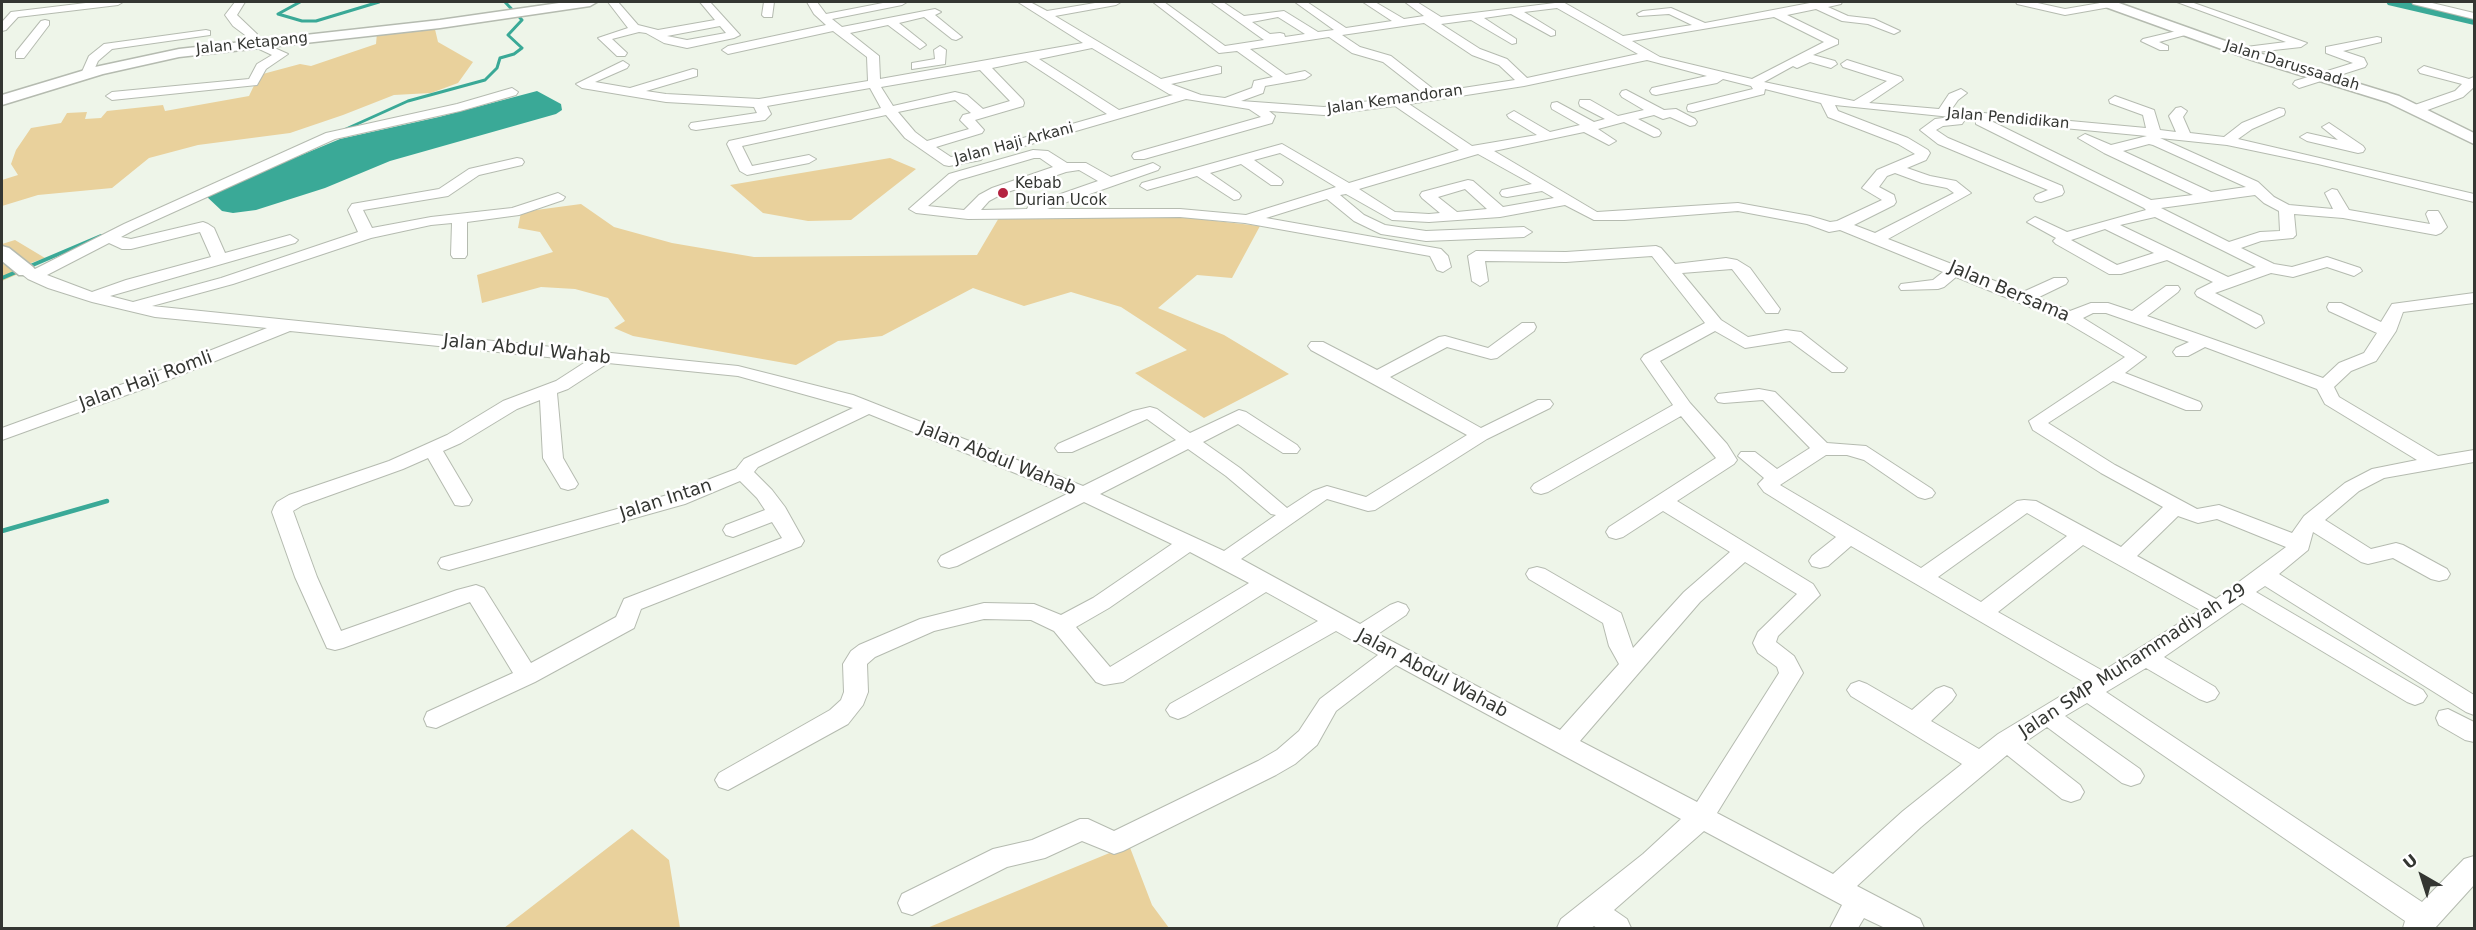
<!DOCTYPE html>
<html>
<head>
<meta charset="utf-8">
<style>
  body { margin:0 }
  #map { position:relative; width:2476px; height:930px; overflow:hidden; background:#eef5e9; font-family:"DejaVu Sans",sans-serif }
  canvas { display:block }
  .frame { position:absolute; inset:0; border:3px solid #343632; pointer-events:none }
  .north { position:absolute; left:2392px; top:846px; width:60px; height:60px; -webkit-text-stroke:4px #fff; paint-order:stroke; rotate:321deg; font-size:16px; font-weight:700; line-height:24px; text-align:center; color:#343632 }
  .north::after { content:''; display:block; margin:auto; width:21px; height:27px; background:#343632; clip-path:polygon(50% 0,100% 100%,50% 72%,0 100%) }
</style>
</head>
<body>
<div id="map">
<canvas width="2476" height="930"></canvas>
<div class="frame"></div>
<div class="north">U</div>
</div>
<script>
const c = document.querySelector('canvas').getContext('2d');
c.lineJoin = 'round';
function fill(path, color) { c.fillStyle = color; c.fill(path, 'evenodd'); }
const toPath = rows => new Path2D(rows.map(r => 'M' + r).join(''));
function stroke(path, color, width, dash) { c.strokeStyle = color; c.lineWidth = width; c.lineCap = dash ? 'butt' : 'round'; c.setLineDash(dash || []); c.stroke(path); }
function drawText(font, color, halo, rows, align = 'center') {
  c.font = font + ' "DejaVu Sans",sans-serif'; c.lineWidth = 5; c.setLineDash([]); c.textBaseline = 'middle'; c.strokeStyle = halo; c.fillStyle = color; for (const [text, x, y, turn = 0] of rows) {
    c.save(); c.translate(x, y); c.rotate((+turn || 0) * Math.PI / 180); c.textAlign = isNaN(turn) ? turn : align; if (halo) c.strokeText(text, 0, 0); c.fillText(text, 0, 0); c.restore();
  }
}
fill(toPath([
  [434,25,438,42,473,62,458,83,431,93,394,95,343,115,290,133,198,145,149,158,112,188,38,195,2,206,2,180,18,175,11,164,16,150,31,128,61,123,67,113,87,112,85,119,101,118,107,111,163,105,165,111,249,96,259,75,300,64,311,66,376,44,377,33],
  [890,158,916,169,851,220,808,221,763,213,730,185],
  [581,204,614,227,672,243,754,257,977,255,1000,216,1173,216,1260,226,1232,278,1197,275,1158,308,1224,335,1289,374,1204,418,1135,373,1187,350,1121,307,1071,292,1024,306,973,288,882,336,838,341,796,365,633,336,614,328,625,321,608,298,575,289,541,287,482,303,477,275,553,252,540,232,518,228,521,212],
  [15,240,45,258,17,268,25,271,2,281,2,244],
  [632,829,669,860,680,928,504,928],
  [1129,845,1152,905,1169,928,927,928]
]), '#e9d19c');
fill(toPath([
  [537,91,561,104,562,110,556,114,390,161,325,188,256,210,233,213,222,211,205,195,340,139,439,117]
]), '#3aa997');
stroke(toPath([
  [300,2,278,14,302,21,316,21,379,2],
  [346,129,408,101,485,80,497,68,500,58,514,54,522,48,508,35,522,20,505,2]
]), '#3aa997', 3);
stroke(toPath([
  [2,278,101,236]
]), '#3aa997', 4);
stroke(toPath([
  [2,531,107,501]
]), '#3aa997', 4.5);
fill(toPath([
  [2386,2,2413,2,2474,15,2474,25,2388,5,2386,2]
]), '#3aa997');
const minor = toPath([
  [94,2,123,2,118,5,18,17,6,30,2,31,2,22,11,12,94,2],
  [235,2,245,2,237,15,257,34,253,46,245,46,245,35,233,26,225,15,235,2],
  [608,2,618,2,638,25,658,30,715,20,700,2,710,2,740,35,734,38,687,48,664,43,646,33,639,32,612,39,627,53,625,56,617,56,598,38,628,28,608,2],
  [720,26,726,33,687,40,667,36,720,26],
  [764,2,774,2,772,17,764,17,762,15,764,2],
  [807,2,817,2,826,14,888,2,907,2,902,5,832,19,842,27,935,9,941,12,935,15,962,37,956,40,952,39,924,17,899,23,924,43,926,45,920,49,888,25,850,33,879,56,880,79,1083,43,1018,2,1030,2,1047,11,1101,2,1121,2,1116,5,1055,16,1161,79,1217,66,1221,67,1221,73,1171,84,1201,95,1225,98,1252,88,1254,81,1273,77,1237,51,1219,53,1153,2,1164,2,1225,46,1264,40,1211,2,1223,2,1244,16,1284,11,1318,32,1334,30,1295,2,1307,2,1346,28,1392,21,1363,2,1375,2,1404,19,1424,16,1405,2,1417,2,1441,17,1563,2,1623,36,1692,25,1669,14,1639,16,1637,14,1643,11,1671,8,1705,23,1815,2,1842,2,1841,4,1828,7,1848,16,1874,19,1900,31,1894,34,1868,24,1842,21,1816,9,1787,15,1838,40,1838,44,1813,55,1835,61,1837,64,1831,68,1810,62,1797,68,1793,66,1764,82,1854,101,1887,81,1843,67,1841,64,1847,60,1901,77,1903,80,1869,103,1939,109,1949,94,1961,89,1967,93,1958,100,1951,110,2146,128,2143,115,2110,103,2109,100,2115,96,2154,110,2160,130,2176,132,2169,116,2176,108,2181,107,2187,111,2183,117,2190,133,2224,137,2242,123,2279,108,2284,109,2285,112,2284,115,2252,129,2238,139,2474,194,2474,202,2318,164,2227,145,2160,138,2258,182,2274,197,2289,205,2333,209,2325,193,2332,189,2337,190,2349,210,2430,224,2426,214,2428,211,2438,211,2440,214,2447,227,2441,233,2436,235,2343,218,2294,214,2296,235,2293,238,2261,241,2241,248,2274,264,2292,267,2327,257,2360,268,2362,271,2354,276,2327,267,2293,277,2271,273,2215,293,2261,316,2264,323,2256,328,2197,296,2195,293,2197,290,2213,282,2167,260,2121,274,2109,274,2056,244,2053,241,2056,238,2027,222,2035,217,2067,232,2146,210,2144,208,1976,124,1976,119,1962,118,1964,121,1962,124,1943,126,1936,130,1948,138,2062,186,2064,192,2062,195,2041,202,2036,201,2034,198,2036,195,2048,190,1938,144,1920,130,1935,119,1951,117,1835,105,1838,111,1908,138,1928,150,1930,153,1926,160,1907,168,1930,176,1956,181,1971,193,1888,239,2023,292,2054,278,2066,278,2068,281,2066,284,2037,298,2070,311,2091,303,2108,303,2132,311,2166,286,2178,286,2180,289,2178,292,2147,316,2323,378,2339,363,2364,353,2377,333,2329,311,2327,307,2329,303,2341,303,2381,322,2392,304,2474,293,2474,303,2403,312,2396,331,2376,361,2351,371,2334,387,2339,397,2438,456,2474,450,2474,462,2384,478,2359,491,2325,520,2371,549,2396,543,2403,545,2447,569,2450,574,2447,579,2439,581,2431,579,2393,558,2368,564,2361,562,2313,532,2308,550,2279,574,2474,695,2474,715,2466,712,2265,586,2256,592,2423,690,2427,696,2423,702,2415,705,2407,702,2242,603,2164,657,2215,687,2219,693,2215,699,2207,702,2199,699,2146,668,2106,692,2422,902,2464,859,2474,856,2474,885,2435,928,2403,928,2405,921,2087,703,2065,716,2140,769,2144,776,2140,783,2131,786,2122,783,2047,727,2025,742,2080,785,2084,792,2080,799,2071,802,2062,799,2007,755,1921,827,1857,886,1920,919,1924,928,1885,928,1864,918,1858,928,1830,928,1842,905,1704,831,1614,910,1627,919,1631,928,1597,928,1594,926,1591,928,1557,928,1561,919,1643,854,1681,819,1396,665,1336,711,1317,745,1295,764,1276,775,1123,851,1114,854,1082,841,1045,858,1007,867,912,915,902,912,898,903,902,894,993,849,1032,840,1080,819,1088,819,1114,831,1258,761,1277,750,1299,731,1320,699,1378,655,1336,631,1186,716,1178,719,1170,716,1166,710,1170,704,1318,621,1266,592,1123,682,1104,685,1096,682,1054,631,1031,620,984,619,934,631,875,657,867,664,868,692,863,705,848,724,728,790,719,787,715,780,719,773,830,710,841,700,844,692,843,664,851,651,859,645,920,619,984,603,1034,604,1061,615,1093,598,1172,544,1084,502,957,566,949,568,941,566,938,561,941,556,1067,494,869,414,758,467,754,472,772,490,785,507,804,541,801,546,641,609,634,628,535,682,436,728,427,726,424,719,427,712,513,673,470,602,343,648,335,650,327,648,295,577,272,512,274,507,277,502,289,495,389,461,447,435,503,401,556,381,587,361,290,331,168,380,2,440,2,428,156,372,267,328,155,317,92,302,48,288,28,279,18,271,20,268,26,266,35,269,124,224,326,133,457,104,512,88,518,92,516,95,460,111,335,139,134,230,121,237,131,239,203,222,208,224,214,228,225,253,290,235,298,240,295,243,110,296,133,302,221,278,358,232,348,210,352,204,439,189,469,169,517,158,522,159,524,162,522,165,479,175,448,196,363,210,372,228,431,217,512,208,558,193,565,197,563,200,519,215,467,222,467,255,465,258,453,258,451,255,452,223,431,225,371,238,233,284,152,306,738,366,853,395,1083,486,1176,440,1147,419,1072,452,1058,452,1055,448,1058,444,1133,411,1150,407,1157,409,1190,433,1239,410,1246,412,1297,445,1300,449,1297,453,1283,453,1238,424,1203,442,1240,468,1287,508,1313,491,1327,486,1366,497,1467,435,1311,350,1308,346,1311,342,1323,342,1377,370,1439,337,1445,336,1488,348,1522,323,1534,323,1536,327,1534,331,1497,358,1491,359,1447,347,1390,377,1481,428,1538,400,1550,400,1553,404,1550,408,1487,439,1375,510,1368,511,1327,499,1241,559,1360,624,1390,605,1398,602,1406,605,1409,610,1406,615,1378,634,1560,730,1619,664,1609,646,1603,623,1529,579,1526,574,1529,569,1537,567,1545,569,1621,613,1633,648,1684,592,1730,552,1663,511,1623,537,1616,539,1609,537,1606,532,1609,527,1716,458,1681,416,1548,492,1541,494,1534,492,1531,488,1534,484,1673,405,1641,359,1644,355,1705,323,1652,256,1566,262,1485,261,1488,281,1480,286,1472,281,1468,256,1476,251,1566,252,1656,246,1661,248,1675,264,1726,258,1737,260,1750,268,1780,309,1778,313,1766,313,1732,269,1682,273,1721,320,1748,337,1786,330,1801,332,1847,368,1844,372,1832,372,1790,341,1745,348,1715,331,1660,361,1690,403,1727,444,1737,460,1734,464,1677,501,1813,584,1820,595,1778,636,1776,642,1794,656,1803,673,1717,813,1833,874,1903,811,1962,764,1851,696,1847,690,1851,684,1859,681,1867,684,1912,710,1936,689,1944,686,1952,689,1956,695,1952,701,1931,721,1979,749,1998,734,2084,682,1851,546,1828,566,1820,568,1812,566,1809,561,1812,556,1836,537,1764,492,1758,484,1764,478,1738,456,1741,452,1755,452,1777,469,1810,448,1763,400,1724,403,1718,402,1715,398,1718,394,1759,389,1775,392,1827,443,1866,446,1932,489,1935,493,1932,497,1925,499,1918,497,1864,460,1847,455,1826,455,1780,485,1921,568,2017,501,2024,500,2036,501,2121,547,2163,507,2101,473,2033,430,2029,421,2125,357,2064,321,1956,277,1944,287,1938,289,1901,290,1899,287,1901,284,1933,280,1943,272,1840,230,1829,232,1807,224,1738,211,1624,220,1594,220,1565,205,1500,217,1429,222,1392,220,1346,194,1340,195,1364,215,1385,225,1426,231,1524,227,1532,232,1524,237,1426,241,1381,234,1354,221,1327,199,1266,218,1441,249,1448,256,1451,267,1443,272,1437,270,1430,256,1245,223,1180,217,968,219,916,213,909,209,949,174,1033,150,1048,151,1067,163,1086,163,1111,177,1153,163,1160,167,1158,170,1047,209,1180,209,1246,215,1336,187,1280,153,1254,160,1281,179,1283,182,1281,185,1271,185,1241,164,1210,173,1239,193,1241,196,1239,199,1234,200,1197,176,1147,190,1140,186,1142,183,1282,144,1349,183,1459,150,1395,106,1324,115,1269,111,1275,116,1272,123,1144,159,1134,159,1132,156,1134,153,1261,117,1249,109,1186,99,1007,151,1000,147,1002,144,1107,114,1026,61,992,68,1023,100,1024,103,1023,106,975,120,984,130,982,133,936,147,951,157,976,153,981,154,983,157,981,160,949,166,944,165,905,138,886,115,742,146,752,166,809,155,816,159,809,163,747,175,740,171,727,144,729,141,881,108,870,88,767,106,771,114,765,120,696,130,691,129,689,126,691,123,757,113,754,107,666,102,582,88,576,84,623,61,629,65,627,68,595,82,630,88,693,69,697,70,697,76,646,91,666,94,759,99,868,81,867,57,833,31,728,54,722,50,728,46,826,25,814,14,807,2],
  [1557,8,1638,54,1527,78,1507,59,1480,49,1441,24,1471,20,1512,44,1516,43,1516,39,1484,18,1511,14,1551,36,1555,35,1555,31,1524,12,1557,8],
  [1278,17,1305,34,1285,37,1284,34,1280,33,1270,34,1252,22,1278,17],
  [1774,17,1824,42,1752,79,1660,57,1632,41,1774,17],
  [1424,23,1472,55,1499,65,1515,80,1437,92,1391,56,1360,47,1342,35,1424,23],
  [1329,37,1352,53,1383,62,1424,94,1324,107,1241,101,1263,93,1265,86,1305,79,1311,75,1305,71,1286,75,1250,49,1329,37],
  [1092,48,1169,94,1173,95,1119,110,1039,59,1092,48],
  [1647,60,1707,76,1652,88,1650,91,1652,94,1656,95,1717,83,1723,79,1751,86,1753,89,1688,105,1687,108,1688,111,1693,112,1764,94,1765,89,1821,103,1828,117,1898,144,1915,154,1877,170,1862,188,1882,200,1837,221,1830,222,1810,216,1738,203,1597,212,1494,151,1584,132,1609,145,1616,141,1598,129,1624,122,1654,137,1659,136,1661,133,1659,130,1638,119,1654,115,1663,119,1670,117,1690,126,1695,125,1697,122,1695,119,1676,109,1664,110,1626,90,1622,91,1620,94,1622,97,1644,110,1618,116,1590,100,1580,100,1579,103,1580,106,1605,119,1594,122,1557,102,1552,103,1551,106,1552,109,1580,125,1550,132,1514,111,1507,115,1509,118,1537,135,1472,146,1409,104,1524,86,1647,60],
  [980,70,1010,101,983,109,967,95,955,92,893,106,881,87,980,70],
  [955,100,971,113,963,115,960,120,969,129,927,141,915,132,898,112,955,100],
  [1991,121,2147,136,2111,145,2085,134,2078,138,2104,153,2193,195,2151,200,1991,121],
  [2149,144,2153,145,2246,187,2211,192,2123,151,2149,144],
  [1478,154,1532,184,1502,190,1500,193,1502,196,1507,197,1542,191,1554,198,1503,207,1473,181,1468,180,1422,192,1420,195,1422,198,1440,213,1429,214,1395,212,1359,189,1478,154],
  [1034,158,1040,158,1053,167,992,188,979,195,964,210,928,206,959,180,1034,158],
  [1079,170,1098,181,1029,205,1027,209,981,210,989,201,1002,194,1066,172,1079,170],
  [1895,173,1922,183,1947,188,1954,193,1875,233,1854,225,1894,205,1896,202,1894,195,1879,187,1887,176,1895,173],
  [1465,189,1487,209,1457,212,1438,197,1465,189],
  [2255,195,2264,203,2279,211,2280,231,2260,232,2229,242,2161,208,2255,195],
  [2155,217,2222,250,2256,267,2228,277,2120,225,2155,217],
  [2105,229,2154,253,2117,265,2071,240,2105,229],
  [200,232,211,257,126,280,92,292,47,275,109,243,122,249,131,249,200,232],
  [2093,313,2106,313,2189,342,2176,348,2173,352,2176,356,2188,356,2205,347,2317,389,2325,404,2417,460,2372,469,2345,483,2304,516,2292,533,2219,505,2197,509,2115,465,2048,423,2113,381,2186,410,2200,410,2202,406,2200,402,2125,373,2146,357,2083,318,2093,313],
  [608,363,738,376,853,408,744,459,736,469,671,494,441,558,438,563,441,568,449,570,685,504,740,481,757,498,765,510,726,525,723,530,726,535,733,537,772,522,782,538,624,599,616,617,531,663,484,588,476,585,457,590,341,631,317,577,293,511,303,505,403,469,428,458,455,505,462,506,469,505,472,500,443,451,461,443,517,409,540,400,543,458,561,488,568,490,575,488,578,484,563,458,557,393,568,389,608,363],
  [1188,449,1226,476,1271,514,1276,515,1224,551,1100,494,1188,449],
  [2027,513,2067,536,1981,602,1938,577,2027,513],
  [2178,516,2198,523,2217,519,2286,547,2216,599,2137,556,2178,516],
  [2083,545,2200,610,2103,671,1998,612,2083,545],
  [1190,552,1249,583,1110,667,1076,627,1109,608,1190,552],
  [1745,562,1797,594,1758,632,1753,643,1758,653,1777,667,1779,673,1697,802,1580,741,1700,602,1745,562],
  [2016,2,2033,2,2065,9,2106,2,2114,2,2115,4,2110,7,2065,15,2017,4,2016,2],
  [2177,2,2191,2,2307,43,2301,47,2238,54,2238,48,2286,42,2177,2],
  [2412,2,2428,2,2474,13,2474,19,2413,4,2412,2],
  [45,20,49,21,49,25,24,58,16,58,16,52,41,21,45,20],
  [2185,29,2189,30,2189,34,2159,42,2168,46,2168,50,2160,50,2141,41,2143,39,2185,29],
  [206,30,210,31,210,35,112,49,98,61,91,77,83,77,81,74,89,56,104,44,206,30],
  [2377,37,2381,38,2381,42,2343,51,2364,58,2367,64,2365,67,2299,88,2293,84,2295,81,2353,63,2326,53,2326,47,2377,37],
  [266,38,272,42,270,46,288,54,266,69,257,85,112,100,106,96,112,92,249,79,257,64,272,55,257,48,262,40,266,38],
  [940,46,946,50,945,64,912,69,912,63,935,59,934,50,940,46],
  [2424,66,2469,79,2474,77,2474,87,2463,97,2422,112,2412,112,2411,109,2412,106,2455,91,2462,84,2420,73,2418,70,2424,66],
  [2329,123,2363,146,2365,149,2363,152,2358,153,2307,141,2300,137,2307,133,2338,140,2322,127,2329,123],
  [2448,709,2474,722,2474,742,2465,740,2439,725,2436,718,2439,711,2448,709]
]);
const tertiary = toPath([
  [566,2,597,2,590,6,440,28,179,57,103,74,2,105,2,95,95,67,179,49,440,20,566,2],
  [2098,2,2116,2,2262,54,2399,96,2474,133,2474,144,2387,102,2252,60,2100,5,2098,2],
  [2,246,9,248,33,267,36,271,33,275,19,275,2,261,2,246]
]);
stroke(minor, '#b5bbb0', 2);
stroke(tertiary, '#b5bbb0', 3);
fill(minor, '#fff');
fill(tertiary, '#fff');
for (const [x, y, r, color] of [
  [1003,193,6,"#b42240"]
]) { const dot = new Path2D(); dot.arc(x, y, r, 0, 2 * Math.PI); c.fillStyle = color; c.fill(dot); stroke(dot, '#fff', 2); }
drawText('15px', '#343632', '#fff', [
  ["Jalan Ketapang",252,44,-6],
  ["Jalan Darussaadah",2292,66,17],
  ["Jalan Kemandoran",1395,100,-8],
  ["Jalan Pendidikan",2008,119,5],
  ["Jalan Haji Arkani",1014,144,-15]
]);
drawText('15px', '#343632', '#fff', [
  ["Kebab",1015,184],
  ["Durian Ucok",1015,201]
], 'left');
drawText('18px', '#343632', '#fff', [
  ["Jalan Bersama",2009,292,23],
  ["Jalan Abdul Wahab",527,350,6],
  ["Jalan Haji Romli",146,381,-20],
  ["Jalan Abdul Wahab",997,459,22],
  ["Jalan Intan",666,500,-18],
  ["Jalan SMP Muhammadiyah 29",2133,661,-33],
  ["Jalan Abdul Wahab",1432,674,28]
]);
</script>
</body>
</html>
